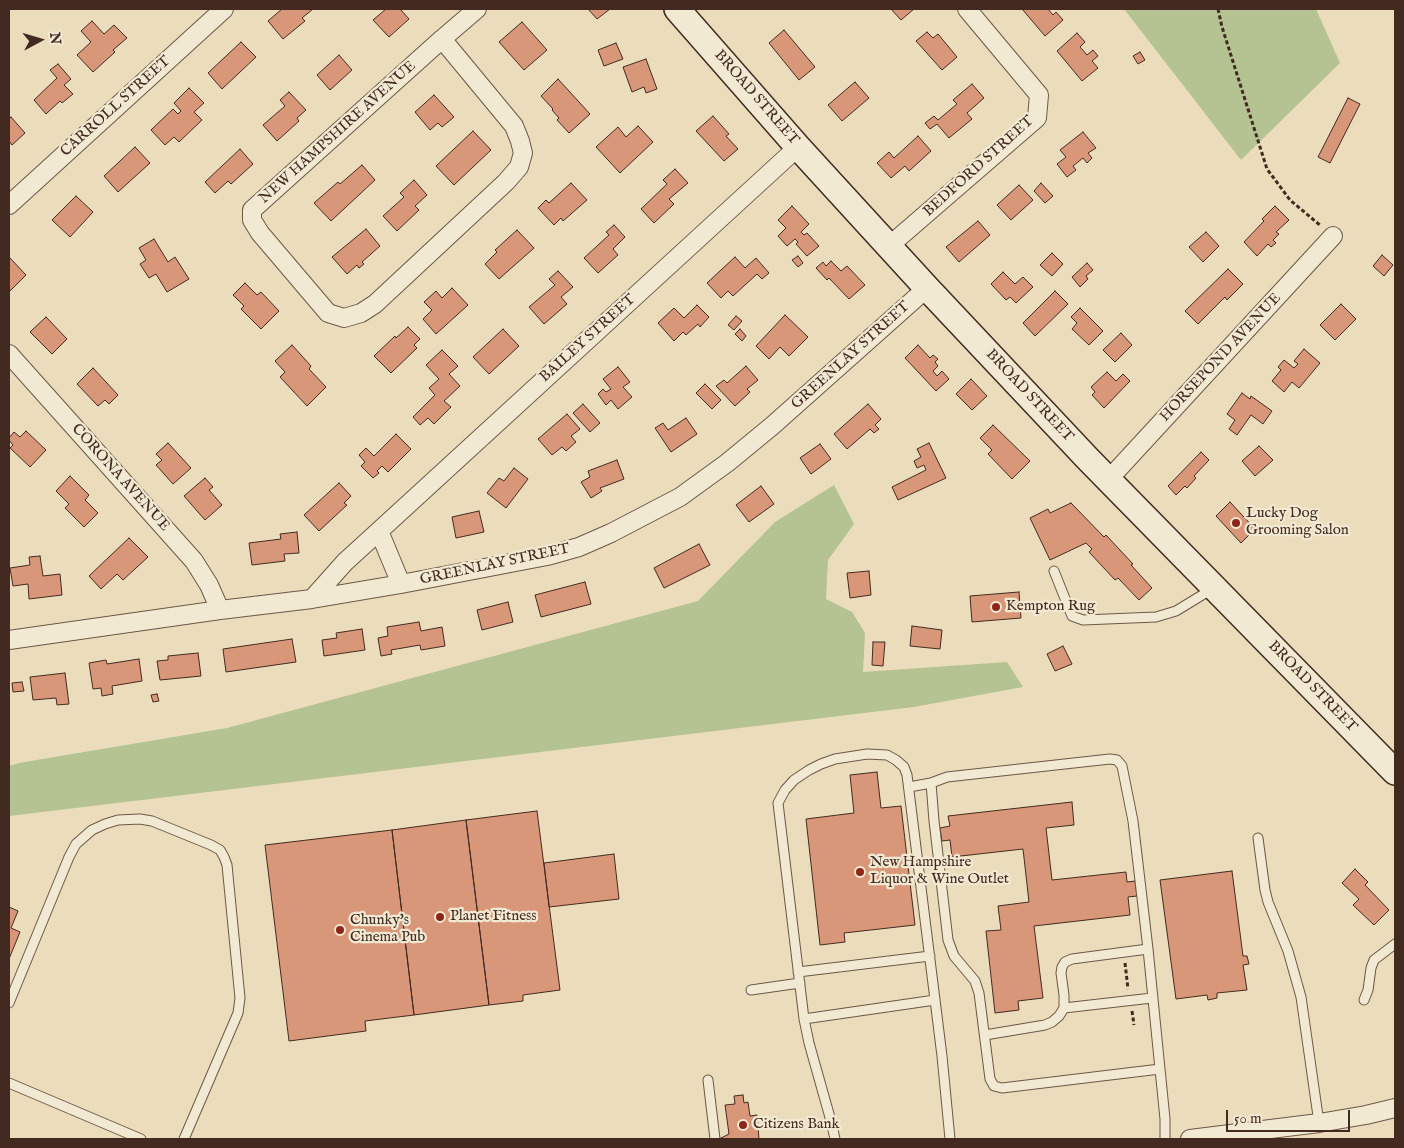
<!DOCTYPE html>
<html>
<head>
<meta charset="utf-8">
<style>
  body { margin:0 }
  #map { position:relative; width:1404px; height:1148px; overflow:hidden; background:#ebddbb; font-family:"IM FELL English",serif }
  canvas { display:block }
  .frame { position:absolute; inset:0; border:10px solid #432a20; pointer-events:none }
  .north { position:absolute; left:15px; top:15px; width:50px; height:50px; -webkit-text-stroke:4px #f2e9d3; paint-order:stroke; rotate:84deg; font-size:14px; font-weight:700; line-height:20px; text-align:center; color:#432a20 }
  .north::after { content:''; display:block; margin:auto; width:18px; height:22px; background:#432a20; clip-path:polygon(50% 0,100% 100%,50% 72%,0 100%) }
  .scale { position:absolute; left:1226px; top:1110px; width:124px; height:22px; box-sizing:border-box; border:2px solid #432a20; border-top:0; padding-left:6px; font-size:15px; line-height:18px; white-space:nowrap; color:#432a20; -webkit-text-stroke:4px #f2e9d3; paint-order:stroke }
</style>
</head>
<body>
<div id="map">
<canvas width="1404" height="1148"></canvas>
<div class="frame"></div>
<div class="north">N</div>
<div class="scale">50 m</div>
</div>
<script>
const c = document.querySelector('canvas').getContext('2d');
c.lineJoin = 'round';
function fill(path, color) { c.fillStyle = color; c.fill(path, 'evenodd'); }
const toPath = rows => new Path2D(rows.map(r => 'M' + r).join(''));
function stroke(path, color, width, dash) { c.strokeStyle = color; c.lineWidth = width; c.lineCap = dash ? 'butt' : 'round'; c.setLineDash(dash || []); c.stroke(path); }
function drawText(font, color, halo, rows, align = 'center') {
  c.font = font + ' "IM FELL English",serif'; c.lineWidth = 4.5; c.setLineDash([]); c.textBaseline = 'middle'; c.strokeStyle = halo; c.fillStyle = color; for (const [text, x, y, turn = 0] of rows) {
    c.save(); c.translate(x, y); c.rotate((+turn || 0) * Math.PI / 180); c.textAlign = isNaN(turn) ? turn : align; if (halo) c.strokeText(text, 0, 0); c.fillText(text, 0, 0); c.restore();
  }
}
fill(toPath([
  [1124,9,1316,9,1340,63,1241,160],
  [834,485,854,524,828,560,826,599,852,612,865,633,863,672,1007,662,1023,687,914,707,9,816,9,766,19,763,227,728,698,601,775,522]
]), '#b5c292');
const building = toPath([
  [282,9,313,9,302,18,305,21,283,39,268,21,282,9],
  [386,9,403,9,401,10,409,19,389,37,373,20,386,9],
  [588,9,610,9,597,19,588,9],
  [891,9,914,9,901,20,891,9],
  [1022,9,1048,9,1053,15,1056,12,1063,20,1045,36,1022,9],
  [92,21,104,34,114,25,127,38,113,50,115,52,93,72,77,55,91,42,81,31,92,21],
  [522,22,547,50,524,70,499,42,522,22],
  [784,30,815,67,799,80,769,43,784,30],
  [927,32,933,38,938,34,957,57,942,70,916,41,927,32],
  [1077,33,1085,42,1080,47,1087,55,1093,50,1098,56,1092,61,1098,68,1082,81,1057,51,1077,33],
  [241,42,256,57,222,89,208,73,241,42],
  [616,43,623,59,604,66,598,50,616,43],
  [1140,52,1145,60,1138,64,1133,56,1140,52],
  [339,55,352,70,330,90,317,75,339,55],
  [646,59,657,89,646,93,644,87,632,92,623,67,646,59],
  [58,64,71,79,64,85,73,94,62,103,60,101,46,114,34,100,57,78,50,70,58,64],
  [558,79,590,114,569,133,557,120,559,118,552,110,553,109,541,96,558,79],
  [855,82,869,98,842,121,828,105,855,82],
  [972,84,984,98,967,113,972,119,949,138,937,124,930,129,925,123,934,116,938,120,957,104,953,100,972,84],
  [189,88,204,103,194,112,202,120,179,142,174,137,165,145,151,130,173,109,178,114,181,111,174,103,189,88],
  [289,92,306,110,297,118,299,121,277,141,263,125,285,106,280,100,289,92],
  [434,95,454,117,442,127,438,123,430,130,415,112,434,95],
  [1348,98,1360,104,1330,163,1318,157,1348,98],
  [713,116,729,134,726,136,738,149,724,161,696,131,713,116],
  [11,117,25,133,12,145,9,141,9,119,11,117],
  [638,126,653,142,620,173,596,147,618,127,626,137,638,126],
  [473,131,491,150,454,185,436,166,473,131],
  [1083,132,1096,148,1088,153,1092,158,1087,163,1083,158,1073,166,1076,170,1067,177,1057,164,1066,157,1060,150,1083,132],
  [918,136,931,151,909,171,905,166,891,178,877,163,889,152,894,158,918,136],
  [135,147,150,163,118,192,104,176,135,147],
  [240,149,253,164,231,184,228,181,215,193,205,182,240,149],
  [362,165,375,180,331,221,314,203,338,182,340,184,362,165],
  [675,169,688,183,669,199,674,204,654,223,641,209,667,184,663,180,675,169],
  [414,180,427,195,415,206,419,210,397,231,383,216,404,197,400,193,414,180],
  [571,183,587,200,563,221,561,218,554,225,538,208,546,200,549,203,571,183],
  [1041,183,1053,196,1045,203,1034,191,1041,183],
  [1019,185,1033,200,1011,220,997,205,1019,185],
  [76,196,93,212,70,237,52,220,76,196],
  [792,206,809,224,801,232,804,235,807,233,819,246,807,256,796,244,798,242,795,239,787,246,778,236,786,228,778,220,792,206],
  [1275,206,1289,220,1276,232,1279,234,1273,240,1276,243,1271,247,1268,244,1257,256,1244,242,1264,221,1262,219,1275,206],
  [978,221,990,235,959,262,946,247,978,221],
  [614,225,625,237,613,249,618,255,598,273,584,258,609,235,606,232,614,225],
  [366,229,380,246,362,262,364,264,359,268,357,265,347,274,332,257,366,229],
  [517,230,534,248,499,279,485,264,497,252,495,250,517,230],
  [1206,232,1219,246,1203,262,1189,247,1206,232],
  [154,239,168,262,175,257,189,279,167,292,156,274,149,278,140,264,146,260,139,248,154,239],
  [1052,253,1063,264,1052,276,1040,265,1052,253],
  [1382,255,1393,265,1384,276,1373,266,1382,255],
  [798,256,803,263,798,267,792,260,798,256],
  [735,257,745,268,756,258,769,273,762,279,757,274,733,296,728,291,721,298,707,283,735,257],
  [9,258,10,258,26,275,9,292,9,258],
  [831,261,841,271,847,266,865,285,849,299,829,278,827,280,816,268,823,262,826,266,831,261],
  [1087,263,1093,270,1086,276,1088,279,1080,287,1072,277,1087,263],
  [1228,269,1243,284,1227,300,1225,297,1198,324,1185,311,1228,269],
  [558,271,573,287,561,297,567,304,544,324,529,307,555,285,549,279,558,271],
  [1003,272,1015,284,1023,277,1033,287,1016,303,1010,297,1006,300,991,284,1003,272],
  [245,283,257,295,261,292,279,311,261,329,241,309,244,306,233,295,245,283],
  [452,288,468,305,436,334,423,319,432,310,424,302,436,291,442,298,452,288],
  [1055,291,1068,304,1035,336,1023,323,1055,291],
  [1341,304,1356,319,1335,340,1320,325,1341,304],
  [697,305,709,317,700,327,698,324,686,335,683,332,674,341,658,323,674,308,684,318,697,305],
  [1080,308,1103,331,1089,345,1072,329,1077,323,1071,317,1080,308],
  [785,315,808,337,789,356,780,347,769,359,756,346,785,315],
  [736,316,742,321,734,330,728,325,736,316],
  [46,317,67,339,52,354,30,332,46,317],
  [408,327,420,339,414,345,417,348,391,373,374,356,395,336,396,338,408,327],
  [503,329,519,346,489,374,473,357,503,329],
  [740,329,746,336,742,341,735,334,740,329],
  [1121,333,1132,345,1115,362,1103,350,1121,333],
  [292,345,311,366,309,369,326,387,307,406,280,377,285,372,275,361,292,345],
  [918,345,930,358,933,355,938,359,935,362,938,366,933,371,937,376,942,371,949,379,936,391,905,358,918,345],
  [1304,349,1320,363,1299,388,1292,382,1284,392,1272,381,1281,370,1278,367,1284,360,1294,368,1298,364,1294,361,1304,349],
  [442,350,458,366,449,374,460,386,444,401,451,407,434,424,428,418,420,425,413,417,435,395,429,388,439,379,426,365,442,350],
  [746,366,758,380,747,389,750,392,735,406,716,386,724,380,727,383,746,366],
  [618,367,630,382,623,387,632,397,618,409,611,400,606,405,598,394,603,389,606,392,611,389,603,379,618,367],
  [93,368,118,395,109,404,105,400,98,406,77,384,93,368],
  [1107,372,1116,381,1123,374,1130,381,1104,408,1092,395,1095,392,1091,387,1107,372],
  [971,379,987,396,972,410,956,394,971,379],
  [705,384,721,400,712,409,696,393,705,384],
  [1242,393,1250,399,1251,396,1272,411,1263,424,1251,415,1237,435,1229,429,1235,420,1227,414,1242,393],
  [583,404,600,423,590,432,573,413,583,404],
  [868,404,881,419,875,425,879,429,874,433,870,429,847,449,834,434,868,404],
  [567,414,580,429,571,436,576,442,566,451,562,447,552,455,538,439,567,414],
  [686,418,697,434,671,452,655,428,663,423,668,430,686,418],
  [993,425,1030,461,1012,479,988,454,992,450,980,438,993,425],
  [26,431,46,450,30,467,10,448,13,445,9,440,9,438,14,432,20,437,26,431],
  [396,434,411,449,388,472,382,466,377,471,379,473,373,478,361,466,365,462,359,455,366,448,374,456,396,434],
  [168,443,191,468,173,484,156,465,162,460,156,454,168,443],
  [929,443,946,478,898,500,892,487,926,470,924,465,917,468,914,461,921,457,917,449,929,443],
  [820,444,831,459,811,474,800,458,820,444],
  [1259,446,1273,460,1255,476,1242,461,1259,446],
  [1201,452,1209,460,1194,476,1196,478,1187,488,1185,486,1176,495,1168,486,1201,452],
  [617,460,624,479,600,488,602,491,591,498,581,482,590,477,588,471,617,460],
  [514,468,528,479,506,508,487,493,499,478,504,481,514,468],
  [70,476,89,495,85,500,98,513,84,527,65,508,69,504,56,491,70,476],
  [205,478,213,487,209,490,222,505,205,520,184,496,205,478],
  [339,483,351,496,344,503,347,505,319,531,304,515,339,483],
  [761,486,774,504,749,522,736,505,761,486],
  [1230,502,1255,529,1241,543,1216,516,1230,502],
  [1071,503,1104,537,1106,535,1133,564,1131,565,1152,588,1139,600,1118,578,1115,580,1089,552,1092,549,1086,543,1050,560,1030,518,1048,509,1050,513,1071,503],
  [479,511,484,532,456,538,452,517,479,511],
  [297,532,299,553,284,554,285,561,252,565,249,543,281,539,280,534,297,532],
  [129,538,148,557,123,580,117,574,101,589,89,576,129,538],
  [699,544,710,565,664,588,654,568,699,544],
  [40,556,43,576,60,574,62,595,29,599,28,584,13,586,10,568,30,565,29,557,40,556],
  [869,571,871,595,850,598,847,573,869,571],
  [585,582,591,604,541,617,535,595,585,582],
  [1019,592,1021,618,972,622,970,596,1019,592],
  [508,602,513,622,482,630,477,610,508,602],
  [419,622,421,631,442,627,445,646,421,650,420,645,391,650,392,654,381,656,378,638,388,636,387,627,419,622],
  [912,626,942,630,940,649,910,646,912,626],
  [362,629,365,650,324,656,322,640,337,638,336,633,362,629],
  [292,639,296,662,226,672,223,649,292,639],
  [873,642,885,642,883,666,872,665,873,642],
  [1063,646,1072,664,1055,671,1047,654,1063,646],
  [198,653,201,676,160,680,157,661,168,660,168,656,198,653],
  [139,659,142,681,112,686,113,694,102,696,101,688,93,689,89,663,106,660,107,664,139,659],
  [65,673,69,704,57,705,56,698,33,700,30,677,65,673],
  [22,682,24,691,13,692,12,683,22,682],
  [157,694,159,701,153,702,151,695,157,694],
  [877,772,881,808,901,806,915,925,844,933,845,942,820,945,806,819,854,813,850,775,877,772],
  [1072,802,1074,825,1046,828,1052,880,1126,872,1127,882,1135,881,1137,896,1128,897,1130,915,1034,926,1043,998,1018,1001,1019,1010,995,1013,986,931,1001,930,998,906,1029,902,1023,849,952,857,950,840,942,841,940,828,950,826,948,816,1072,802],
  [537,811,560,990,523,995,523,1001,489,1005,466,820,537,811],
  [466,820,489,1005,414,1015,392,830,466,820],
  [392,830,414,1015,365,1021,366,1031,289,1041,265,845,392,830],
  [614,854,619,899,549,907,544,863,614,854],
  [1355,869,1368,882,1365,885,1389,910,1374,925,1353,905,1359,899,1342,883,1355,869],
  [1232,871,1243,956,1247,956,1249,964,1243,965,1247,990,1217,993,1217,998,1208,1000,1207,995,1176,999,1160,880,1232,871],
  [9,907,18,911,11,928,20,932,9,959,9,907],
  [743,1095,744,1103,748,1102,750,1116,757,1115,759,1139,719,1139,729,1134,725,1105,735,1104,734,1096,743,1095]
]);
fill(building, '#d9977a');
stroke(building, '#432a20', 1);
const service = toPath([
  [1054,571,1072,616,1083,620,1156,617,1176,611,1212,589],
  [909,787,931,783],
  [1258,838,1265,890,1268,902,1288,951,1301,997,1319,1123],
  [798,972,930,956],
  [751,990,800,983],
  [1364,1000,1368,990,1371,968,1374,960,1395,944],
  [9,1003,69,857,76,844,92,830,105,824,118,820,140,819,152,821,211,845,220,850,224,857,227,865,240,998,238,1013,184,1139],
  [1064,1008,1152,998],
  [804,1019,935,1000],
  [985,1035,1045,1025,1052,1022,1059,1016,1064,1008,1064,995,1061,973,1062,967,1065,962,1072,959,1148,949],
  [1160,1069,1002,1088,994,1086,990,1079,979,993,975,981,954,956,948,940,934,821,931,783,947,777,1110,759,1117,760,1122,766,1133,821,1148,949,1165,1119,1165,1139],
  [708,1080,715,1139],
  [9,1083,141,1139],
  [835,1139,831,1121,809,1043,804,1019,778,803,785,790,794,780,809,770,821,764,835,759,867,754,887,755,896,760,904,767,907,775,942,1056,950,1139]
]);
const minor = toPath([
  [442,39,514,126,520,141,523,153,519,167,506,182,375,304,361,313,344,318,328,313,260,233,252,220,252,210,442,39,477,9],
  [9,205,224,9],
  [889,246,1037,118,1039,95,967,9],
  [9,354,194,561,209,585,220,610],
  [1108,480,1333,236],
  [379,531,401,584],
  [312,599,345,562,379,531,798,147],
  [9,640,220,610,312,599,401,584,547,556,579,547,611,533,680,497,727,463,772,426,927,288],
  [1190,1139,1319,1123,1366,1115,1395,1108]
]);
const secondary = toPath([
  [677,9,798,147,927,288,1088,459,1395,772]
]);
stroke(service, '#6d5747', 11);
stroke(minor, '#6d5747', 20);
stroke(secondary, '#432a20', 28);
stroke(toPath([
  [1218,9,1222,27,1267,169,1290,200,1321,226],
  [1125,963,1128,989],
  [1132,1011,1134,1025]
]), '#432a20', 3, [4, 2.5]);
stroke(service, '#f2e9d3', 9);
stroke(minor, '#f2e9d3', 18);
stroke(secondary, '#f2e9d3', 25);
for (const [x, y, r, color] of [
  [1236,523,5,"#8f2418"],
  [996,607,5,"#8f2418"],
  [860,872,5,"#8f2418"],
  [440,917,5,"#8f2418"],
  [340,930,5,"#8f2418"],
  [743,1125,5,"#8f2418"]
]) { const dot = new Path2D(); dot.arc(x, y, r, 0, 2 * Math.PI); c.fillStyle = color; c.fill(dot); stroke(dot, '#f2e9d3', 2); }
drawText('15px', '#432a20', '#f2e9d3', [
  ["BROAD STREET",756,98,49],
  ["CARROLL STREET",116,107,-42],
  ["NEW HAMPSHIRE AVENUE",338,133,-42],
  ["BEDFORD STREET",979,167,-42],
  ["BAILEY STREET",588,339,-42],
  ["GREENLAY STREET",851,356,-42],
  ["HORSEPOND AVENUE",1221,358,-47],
  ["BROAD STREET",1029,396,47],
  ["CORONA AVENUE",120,478,48],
  ["GREENLAY STREET",495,565,-12],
  ["BROAD STREET",1312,687,46]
]);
drawText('15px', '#432a20', '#f2e9d3', [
  ["Lucky Dog",1246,514],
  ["Grooming Salon",1246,531],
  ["Kempton Rug",1006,607],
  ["New Hampshire",870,863],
  ["Liquor & Wine Outlet",870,880],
  ["Planet Fitness",450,917],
  ["Chunky's",350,921],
  ["Cinema Pub",350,938],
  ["Citizens Bank",753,1125]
], 'left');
</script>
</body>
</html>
